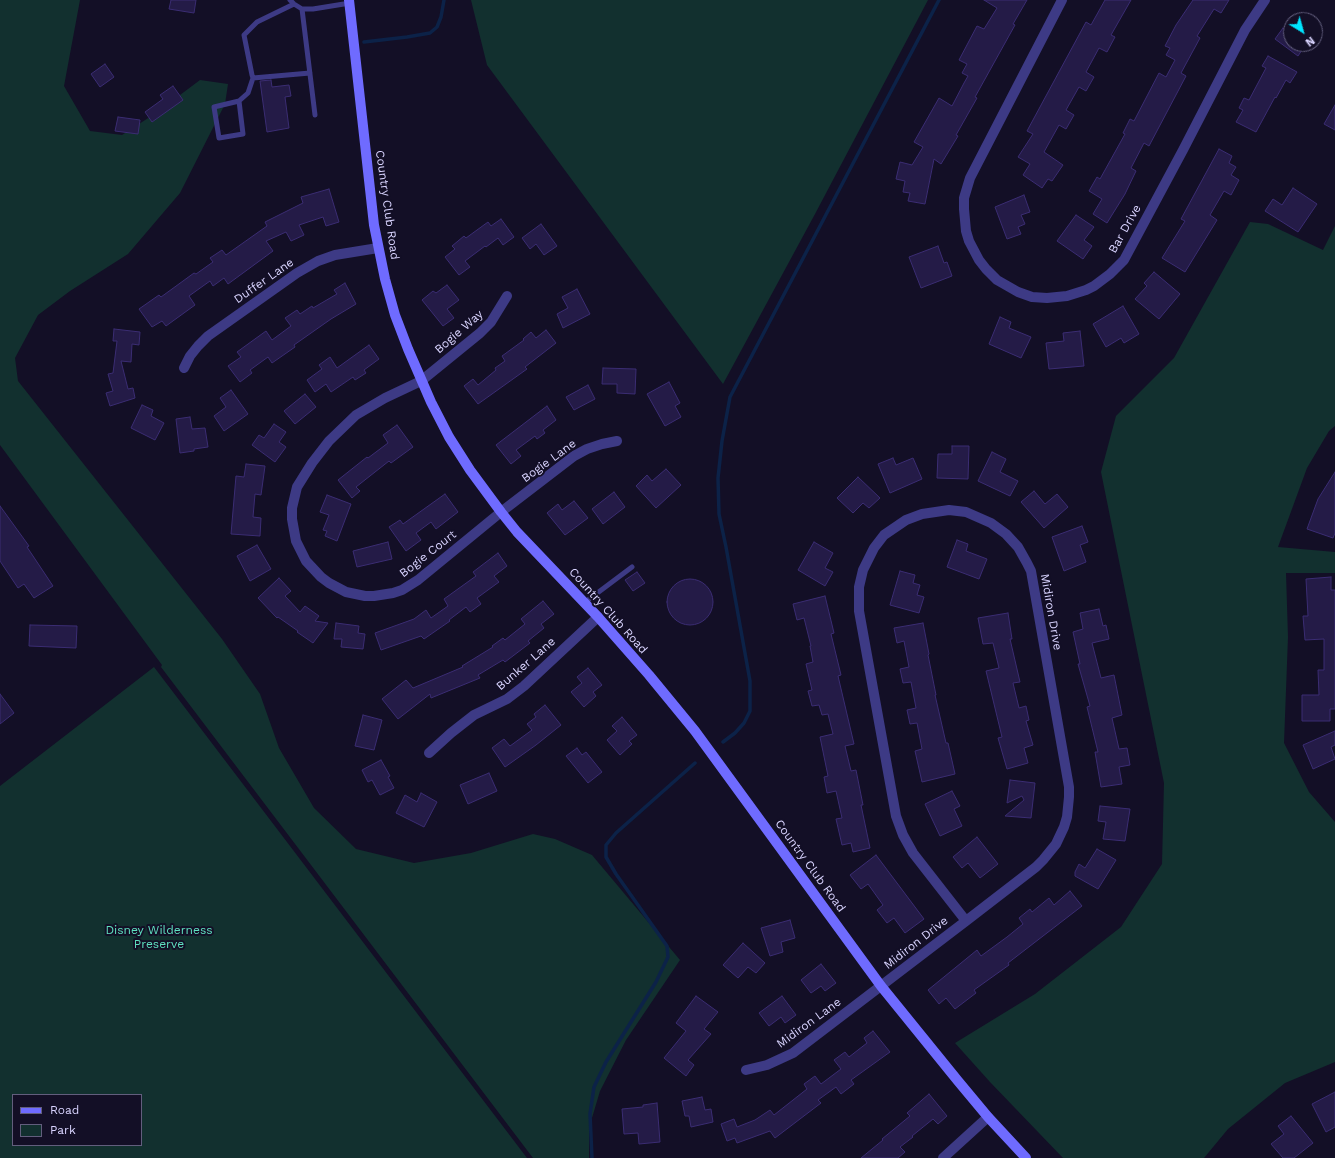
<!DOCTYPE html>
<html>
<head>
<meta charset="utf-8">
<style>
  body { margin:0 }
  #map { position:relative; width:1335px; height:1158px; overflow:hidden; background:#130f26; font-family:"Work Sans",sans-serif }
  canvas { display:block }
  .legend { position:absolute; left:12px; top:1094px; width:130px; height:52px; box-sizing:border-box; background:#130f26; border:1px solid #625e7d; margin:0; padding:5px 7px; list-style:none; font-size:12px; color:#d9d4ff }
  .legend li { display:flex; align-items:center; gap:8px; height:20px }
  .legend b { width:20px; border:1px solid #625e7d }
  .north { position:absolute; left:1283px; top:12px; width:40px; height:40px; box-sizing:border-box; background:#130f26; border:1px solid #625e7d; border-radius:50%; rotate:143deg; font-size:11px; font-weight:700; line-height:16px; text-align:center; color:#d9d4ff }
  .north::after { content:''; display:block; margin:auto; width:14px; height:18px; background:#00e5ff; clip-path:polygon(50% 0,100% 100%,50% 72%,0 100%) }
</style>
</head>
<body>
<div id="map">
<canvas width="1335" height="1158"></canvas>
<ul class="legend">
<li><b style="height:5px;background:#6f6bff"></b>Road</li>
<li><b style="height:11px;background:#12302f"></b>Park</li>
</ul>
<div class="north">N</div>
</div>
<script>
const c = document.querySelector('canvas').getContext('2d');
c.lineJoin = 'round';
function fill(path, color) { c.fillStyle = color; c.fill(path, 'evenodd'); }
const toPath = rows => new Path2D(rows.map(r => 'M' + r).join(''));
function stroke(path, color, width, dash) { c.strokeStyle = color; c.lineWidth = width; c.lineCap = dash ? 'butt' : 'round'; c.setLineDash(dash || []); c.stroke(path); }
function drawText(font, color, halo, rows, align = 'center') {
  c.font = font + ' "Work Sans",sans-serif'; c.lineWidth = 4; c.setLineDash([]); c.textBaseline = 'middle'; c.strokeStyle = halo; c.fillStyle = color; for (const [text, x, y, turn = 0] of rows) {
    c.save(); c.translate(x, y); c.rotate((+turn || 0) * Math.PI / 180); c.textAlign = isNaN(turn) ? turn : align; if (halo) c.strokeText(text, 0, 0); c.fillText(text, 0, 0); c.restore();
  }
}
fill(toPath([
  [0,0,80,0,64,86,90,131,122,135,156,113,200,80,228,84,225,104,180,193,128,254,70,291,38,315,15,358,18,381,222,639,260,694,279,748,314,808,356,849,414,863,471,853,533,834,555,839,592,855,680,960,626,1040,600,1091,589,1128,589,1158,533,1158,161,667,162,665,0,445],
  [471,0,928,0,815,214,723,384,487,65],
  [1250,222,1268,224,1323,250,1335,226,1335,426,1329,431,1307,468,1278,547,1335,552,1335,573,1286,573,1288,637,1284,743,1309,792,1335,822,1335,1062,1285,1083,1228,1129,1204,1158,1063,1158,990,1082,955,1043,1035,994,1121,927,1162,864,1164,783,1101,472,1116,416,1174,358],
  [154,667,527,1158,0,1158,0,786],
  [13,1095,141,1095,141,1145,13,1145]
]), '#12302f');
stroke(toPath([
  [364,42,407,37,430,33,437,27,441,17,444,0],
  [723,742,735,733,744,723,750,711,750,681,726,547,719,514,718,478,722,441,730,397,939,0],
  [592,1158,590,1114,594,1087,606,1062,656,982,668,957,667,946,616,874,606,857,606,845,616,833,695,763]
]), '#0c2248', 3.5);
const building = toPath([
  [171,0,196,0,194,13,169,9,171,0],
  [984,0,1027,0,1013,24,1015,25,975,97,977,98,956,135,958,136,941,164,934,159,925,204,908,201,910,193,903,192,905,181,896,179,900,162,912,165,923,147,914,142,939,98,952,106,964,83,968,76,962,73,967,64,959,60,977,26,984,29,997,8,984,0],
  [1105,0,1131,0,1111,35,1115,37,1107,52,1099,48,1086,72,1094,77,1086,91,1079,87,1066,110,1074,115,1066,129,1059,125,1044,152,1063,165,1052,181,1048,179,1042,188,1023,175,1030,164,1018,157,1033,134,1027,131,1086,22,1091,25,1105,0],
  [1193,0,1229,0,1221,13,1214,9,1197,36,1200,38,1181,73,1186,76,1149,146,1144,143,1131,168,1136,171,1125,194,1107,223,1093,214,1102,199,1089,191,1097,177,1100,179,1125,134,1123,133,1130,119,1134,121,1159,73,1166,77,1175,60,1166,55,1170,48,1165,46,1176,25,1193,0],
  [1283,28,1291,35,1291,44,1306,44,1298,56,1275,39,1283,28],
  [1268,56,1297,72,1290,83,1286,80,1276,98,1275,97,1256,132,1236,122,1243,110,1239,108,1244,98,1249,100,1266,68,1262,66,1268,56],
  [105,64,114,77,100,87,91,74,105,64],
  [271,80,272,87,289,85,291,96,285,97,289,128,267,132,260,81,271,80],
  [173,86,183,100,152,122,145,112,163,99,160,95,173,86],
  [1335,105,1335,130,1324,124,1335,105],
  [118,117,140,120,138,134,115,131,118,117],
  [1219,149,1232,156,1229,163,1236,167,1231,175,1239,180,1231,195,1224,191,1210,215,1217,220,1185,272,1162,258,1185,221,1181,219,1219,149],
  [1293,188,1317,204,1298,232,1265,211,1273,199,1282,205,1293,188],
  [329,189,339,222,326,226,323,217,299,225,304,235,291,241,286,232,266,241,273,251,228,284,224,278,213,286,210,281,189,296,195,305,166,326,162,321,152,327,139,309,159,295,161,297,194,273,196,274,213,262,210,258,222,250,226,255,267,226,265,222,303,203,301,197,329,189],
  [1024,195,1030,212,1021,215,1025,224,1018,227,1021,234,1007,239,995,207,1024,195],
  [1076,215,1094,227,1084,240,1092,246,1083,259,1057,241,1076,215],
  [501,219,514,237,503,245,498,238,486,247,485,246,465,261,470,267,459,275,445,257,455,249,452,246,464,236,466,238,488,222,491,226,501,219],
  [541,224,557,246,544,255,536,244,530,249,522,238,541,224],
  [938,246,944,263,947,262,952,276,921,288,909,257,938,246],
  [1154,272,1180,294,1159,319,1135,299,1147,286,1144,283,1154,272],
  [345,283,356,304,331,319,294,345,295,347,272,363,268,357,250,370,252,373,240,382,228,366,241,357,237,352,266,331,272,340,291,326,285,318,297,310,300,314,312,306,313,308,337,294,334,290,345,283],
  [447,285,459,300,447,309,454,318,443,326,422,300,433,291,436,293,447,285],
  [577,289,590,314,563,328,557,314,568,308,562,297,577,289],
  [1123,306,1139,334,1124,343,1121,338,1106,347,1093,324,1123,306],
  [1000,317,1011,322,1009,328,1031,337,1021,358,989,344,1000,317],
  [114,329,140,332,139,345,132,344,131,362,121,361,128,389,133,388,135,398,110,406,106,393,113,391,108,374,113,373,117,341,113,341,114,329],
  [546,330,556,343,525,367,527,369,478,404,464,386,473,379,478,385,496,370,495,368,505,361,502,356,524,340,523,339,531,332,536,338,546,330],
  [1080,331,1084,366,1049,369,1046,343,1064,341,1063,333,1080,331],
  [369,345,379,359,364,370,366,373,355,380,353,377,331,392,326,384,315,392,307,380,322,369,319,365,330,357,337,368,369,345],
  [603,368,636,369,635,394,617,393,617,384,602,384,603,368],
  [669,382,680,403,675,406,681,417,665,426,647,394,669,382],
  [588,385,595,399,574,410,566,397,588,385],
  [231,390,248,414,224,431,214,416,226,407,220,398,231,390],
  [305,394,316,407,295,424,284,411,305,394],
  [142,405,153,410,151,416,164,423,155,440,131,428,142,405],
  [547,406,556,420,543,430,545,433,537,439,535,436,516,450,521,456,511,464,496,445,547,406],
  [190,417,192,429,205,428,208,447,194,449,194,451,180,453,176,419,190,417],
  [274,424,286,432,279,442,286,447,275,462,252,445,259,435,264,438,274,424],
  [397,425,413,447,391,463,389,461,356,487,360,491,352,498,338,480,367,457,368,458,388,443,383,435,397,425],
  [952,446,969,446,968,479,937,478,938,454,952,454,952,446],
  [992,452,1006,459,1000,472,1018,481,1010,496,978,481,992,452],
  [893,458,896,465,913,458,922,479,890,493,878,464,893,458],
  [246,464,265,466,261,495,255,494,253,517,261,518,260,536,231,534,236,476,244,477,246,464],
  [666,469,681,485,656,508,636,486,647,475,652,481,666,469],
  [1335,472,1335,533,1333,538,1307,529,1318,499,1335,472],
  [858,477,880,498,869,508,863,503,853,513,837,498,858,477],
  [1034,491,1045,504,1057,494,1068,507,1044,528,1021,502,1034,491],
  [614,492,625,507,603,524,592,509,614,492],
  [445,494,458,512,436,529,431,522,416,533,421,540,406,551,389,527,400,520,403,524,445,494],
  [327,495,351,504,337,541,325,536,327,531,323,530,329,515,320,512,327,495],
  [574,501,588,518,565,535,547,513,558,504,562,510,574,501],
  [0,506,29,546,27,547,53,586,34,598,24,584,18,588,0,561,0,506],
  [1082,526,1088,542,1080,545,1086,562,1064,571,1052,537,1082,526],
  [957,540,968,544,966,551,987,559,979,579,947,567,957,540],
  [388,542,392,559,357,567,353,551,388,542],
  [814,542,833,553,825,568,833,572,825,586,798,570,814,542],
  [257,545,271,569,250,581,237,556,257,545],
  [498,553,507,566,494,576,499,582,477,598,481,604,470,612,466,607,449,620,450,621,424,639,421,636,381,650,375,633,414,619,426,610,431,618,448,606,444,599,476,576,473,572,498,553],
  [900,571,915,575,913,583,920,585,917,595,924,597,919,613,890,605,900,571],
  [637,572,645,583,633,591,625,580,637,572],
  [1331,577,1331,590,1335,590,1335,709,1330,709,1330,721,1302,721,1302,695,1319,695,1318,670,1324,670,1324,639,1305,640,1303,616,1308,616,1306,579,1331,577],
  [279,578,291,591,285,596,300,612,305,606,319,616,315,621,328,623,313,643,297,632,298,631,278,617,277,618,258,598,279,578],
  '667 602a23 23 0 1 1 46 0a23 23 0 1 1-46 0Z',
  [825,596,834,633,831,634,841,675,838,676,854,744,845,746,851,771,856,770,863,805,861,805,870,848,853,852,851,843,842,845,836,819,842,818,836,791,827,793,824,777,828,776,820,737,833,734,828,714,822,715,819,705,812,706,808,691,812,690,806,664,813,662,810,646,811,646,804,618,797,620,793,604,825,596],
  [543,601,554,614,541,624,544,628,528,641,530,643,505,662,503,660,478,675,480,678,431,698,430,694,398,719,382,699,406,680,413,688,463,667,462,666,493,647,492,646,503,638,505,640,525,624,521,619,543,601],
  [1099,609,1103,626,1106,625,1109,639,1092,643,1101,678,1114,675,1122,715,1112,718,1119,749,1127,748,1130,765,1119,767,1122,784,1101,787,1095,752,1098,752,1087,707,1090,706,1078,664,1080,664,1073,632,1083,629,1080,613,1099,609],
  [1008,613,1012,639,1010,639,1020,682,1013,683,1019,708,1026,706,1029,720,1026,721,1033,745,1024,748,1028,763,1007,769,998,738,1002,737,986,671,999,668,993,643,983,644,978,618,1008,613],
  [336,623,359,626,358,633,365,634,363,649,341,647,342,639,334,639,336,623],
  [923,623,929,654,928,655,936,695,935,695,946,743,948,743,955,774,922,782,915,751,922,749,917,723,910,724,907,710,916,708,911,682,903,683,900,669,909,667,904,641,897,643,894,628,923,623],
  [30,625,77,626,76,648,29,646,30,625],
  [588,668,602,685,593,692,596,696,584,707,571,692,582,683,577,677,588,668],
  [0,694,14,713,0,724,0,694],
  [545,705,561,725,536,745,505,767,492,748,504,739,510,746,532,730,527,724,536,717,534,714,545,705],
  [363,715,382,720,374,750,355,746,363,715],
  [622,717,637,735,629,741,632,744,620,755,607,740,617,731,612,726,622,717],
  [1335,731,1335,745,1331,747,1335,759,1313,769,1303,745,1335,731],
  [577,748,582,755,586,752,602,772,588,783,566,756,577,748],
  [381,760,390,776,388,777,394,788,380,795,372,780,368,782,362,770,381,760],
  [489,773,497,791,468,804,460,785,489,773],
  [1010,780,1035,783,1031,818,1005,816,1024,800,1022,796,1007,803,1010,780],
  [952,791,960,806,954,809,962,826,940,836,925,804,952,791],
  [421,793,437,802,424,827,396,813,405,795,417,802,421,793],
  [1100,806,1130,809,1125,841,1103,839,1106,822,1098,821,1100,806],
  [977,837,998,864,980,878,968,863,962,868,953,857,977,837],
  [1097,849,1116,860,1098,889,1075,876,1075,872,1079,864,1085,868,1097,849],
  [876,855,924,919,905,933,894,918,887,923,877,910,883,905,868,884,861,889,850,875,876,855],
  [1070,891,1082,906,1008,963,1009,965,974,990,976,993,955,1009,946,998,939,1004,928,990,977,950,981,956,1007,937,1023,924,1019,918,1030,909,1032,912,1049,898,1054,905,1070,891],
  [790,920,795,938,781,942,783,952,770,956,761,928,790,920],
  [743,943,765,963,756,973,748,967,738,978,723,965,743,943],
  [821,964,836,983,825,991,821,986,811,993,801,980,821,964],
  [696,996,718,1012,704,1029,711,1034,688,1060,694,1065,686,1076,664,1058,686,1031,676,1023,696,996],
  [782,996,796,1015,785,1023,781,1017,769,1026,759,1013,782,996],
  [873,1031,890,1052,851,1080,854,1084,841,1094,836,1087,818,1100,821,1103,775,1138,770,1131,737,1143,735,1138,727,1141,721,1124,734,1119,737,1127,755,1120,770,1110,774,1115,807,1089,804,1084,815,1076,821,1084,841,1069,834,1060,845,1052,849,1057,867,1043,864,1038,873,1031],
  [1335,1092,1335,1127,1326,1132,1312,1104,1335,1092],
  [929,1094,947,1116,938,1124,933,1119,912,1136,913,1137,900,1147,905,1152,898,1158,861,1158,883,1140,882,1139,910,1116,907,1113,929,1094],
  [702,1097,705,1110,711,1109,713,1122,691,1127,689,1116,685,1116,682,1101,702,1097],
  [657,1103,660,1142,639,1144,638,1133,624,1134,622,1109,643,1107,643,1105,657,1103],
  [1291,1116,1313,1143,1294,1158,1283,1158,1271,1144,1284,1134,1278,1126,1291,1116]
]);
fill(building, '#241b47');
stroke(building, '#3b2d73', 1);
stroke(toPath([
  [290,0,294,4,302,9,313,9,350,3],
  [294,4,257,22,244,35,252,75,253,78,310,73],
  [302,9,315,115],
  [239,101,214,107,219,138,243,134,239,101,248,93,253,78],
  [584,603,632,567]
]), '#3d3a85', 5);
stroke(toPath([
  [1062,0,970,178,964,198,964,209,966,231,969,241,979,260,986,269,997,280,1018,292,1032,297,1047,298,1067,296,1086,290,1094,286,1110,274,1124,260,1183,150,1245,30,1265,0],
  [507,296,491,322,480,333,421,381,385,398,356,415,329,441,312,463,297,487,292,508,292,519,296,541,306,561,321,577,329,583,346,592,365,596,374,596,393,593,402,590,418,580,501,512,574,456,587,449,602,444,617,441],
  [184,368,190,356,198,346,208,336,297,273,318,261,335,255,378,248],
  [949,510,966,512,991,523,1006,534,1018,547,1027,563,1031,571,1069,787,1069,797,1067,817,1064,827,1056,844,1043,860,1036,867,966,921,913,853,903,835,896,816,859,611,859,587,863,570,874,548,884,535,906,520,922,514,949,510],
  [429,753,451,733,474,715,507,699,524,686,598,617],
  [746,1070,767,1065,793,1053,966,921],
  [943,1158,988,1117]
]), '#3d3a85', 10);
stroke(toPath([
  [349,0,374,225,385,279,395,315,408,349,431,402,449,437,470,470,501,512,517,532,598,617,649,675,695,731,881,986,958,1081,988,1117,1026,1158]
]), '#6f6bff', 10);
drawText('12px', '#d9d4ff', '#130f26', [
  ["Country Club Road",387,205,82],
  ["Bar Drive",1125,229,-61],
  ["Duffer Lane",264,281,-35],
  ["Bogie Way",459,332,-41],
  ["Bogie Lane",549,461,-36],
  ["Bogie Court",428,554,-38],
  ["Country Club Road",608,611,48],
  ["Midiron Drive",1051,612,80],
  ["Bunker Lane",526,664,-41],
  ["Country Club Road",810,866,54],
  ["Midiron Drive",916,943,-38],
  ["Midiron Lane",809,1023,-36]
]);
drawText('12px', '#5fe0c0', '#130f26', [
  ["Disney Wilderness",159,930],
  ["Preserve",159,944]
]);
</script>
</body>
</html>
